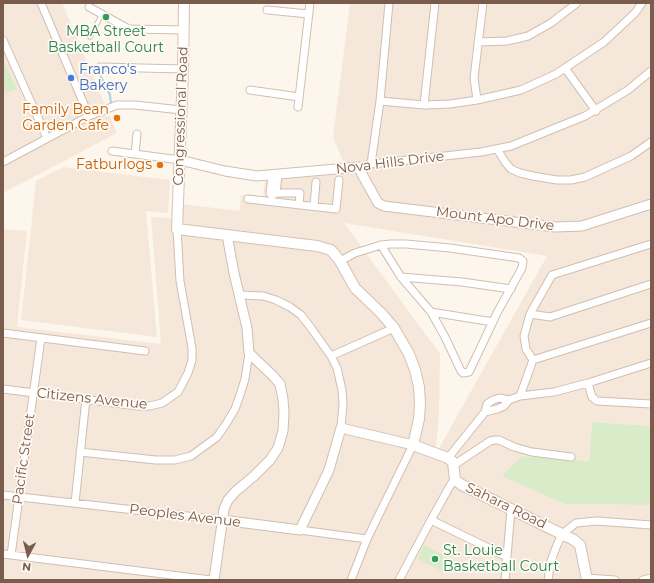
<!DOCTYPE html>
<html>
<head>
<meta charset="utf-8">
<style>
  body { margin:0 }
  #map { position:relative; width:654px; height:583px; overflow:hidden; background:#fdf6ec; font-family:Montserrat,sans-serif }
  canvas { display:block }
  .frame { position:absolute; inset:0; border:4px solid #7a5c4d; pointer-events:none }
  .north { position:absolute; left:8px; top:535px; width:40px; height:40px; -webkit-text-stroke:3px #fffaf3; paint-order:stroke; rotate:187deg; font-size:11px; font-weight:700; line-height:16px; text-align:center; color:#7a5c4d }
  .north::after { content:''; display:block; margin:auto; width:14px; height:18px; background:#7a5c4d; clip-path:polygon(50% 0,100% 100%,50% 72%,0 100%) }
</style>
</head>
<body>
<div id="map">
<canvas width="654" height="583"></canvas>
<div class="frame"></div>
<div class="north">N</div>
</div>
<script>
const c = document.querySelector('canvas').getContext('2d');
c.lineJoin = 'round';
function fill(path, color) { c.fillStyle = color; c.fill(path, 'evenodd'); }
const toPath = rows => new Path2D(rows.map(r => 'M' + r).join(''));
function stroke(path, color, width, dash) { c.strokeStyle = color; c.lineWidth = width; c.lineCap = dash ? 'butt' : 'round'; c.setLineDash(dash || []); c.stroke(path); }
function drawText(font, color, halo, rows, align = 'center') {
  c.font = font + ' Montserrat,sans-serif'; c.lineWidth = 3.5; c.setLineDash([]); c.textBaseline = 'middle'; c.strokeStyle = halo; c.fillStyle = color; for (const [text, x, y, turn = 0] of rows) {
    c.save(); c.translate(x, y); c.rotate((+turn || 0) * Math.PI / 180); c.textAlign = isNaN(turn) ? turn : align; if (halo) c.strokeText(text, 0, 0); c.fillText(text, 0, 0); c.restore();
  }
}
fill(toPath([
  [3,3,62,3,117,133,3,193],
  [350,3,651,3,651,426,592,422,589,461,522,456,565,504,651,505,651,580,589,580,582,538,554,523,458,479,457,467,438,450,547,256,344,223,440,354,439,415,435,457,452,466,449,482,572,544,577,553,581,580,3,580,3,229,27,231,17,327,161,344,151,217,172,218,173,203,240,211,241,195,263,197,265,181,348,173,333,137],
  [63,167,170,180,168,213,146,211,157,337,21,320,36,181]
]), '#f5e8da');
fill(toPath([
  [3,60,17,89,3,94],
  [592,422,651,426,651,505,565,504,502,476,522,456,589,461],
  [424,545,452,559,446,573,418,559]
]), '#d8ecc9');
stroke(toPath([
  [98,71,110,95,111,104]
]), '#a5d3da', 2);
const service = toPath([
  [90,37,102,14]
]);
const minor = toPath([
  [41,3,89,116],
  [89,7,127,28,131,29,184,30],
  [267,10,309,14],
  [3,40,47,138],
  [478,42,507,41,528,36,551,23,577,3],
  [100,67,183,69],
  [565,68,596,111],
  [250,90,299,97],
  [477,100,474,78,483,3],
  [380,101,424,105,450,104,477,100,521,90,556,74,604,42,635,13,642,3],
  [424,105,435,3],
  [298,107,310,3],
  [497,149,505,162,511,169,520,173,533,176,557,180,571,180,585,177,631,156,651,142],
  [112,151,180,160],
  [135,154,137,134],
  [3,162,89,116,117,105,135,105,181,110],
  [371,164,380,101,389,3],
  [358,167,371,164,481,152,511,146,585,116,628,90,651,71],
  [272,176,270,193,272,196],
  [270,193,300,193,299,205],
  [273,195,276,193,278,175],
  [248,199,336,209,339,180],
  [314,206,316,182],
  [340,261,355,253,381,245,391,244,406,244,450,248,519,258,523,261,522,268,497,313,469,372,463,373,461,371,445,337,431,312,401,277,381,245],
  [401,277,462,282,511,289],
  [240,295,263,296,276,300,290,307,301,315,311,328,331,356,337,368,342,390,343,403,341,428],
  [431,312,493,322],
  [530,314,550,317,651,284],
  [3,333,145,351],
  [331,356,394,328],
  [533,360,526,349,524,336,530,314,552,275,651,244],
  [588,383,592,397,597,401,651,404],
  [3,389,138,406,150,406,162,403,178,392,188,373,192,360,192,348,180,281,177,229],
  [520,396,533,360,651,323],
  [485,412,497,409,504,406,509,400,520,396,554,392,588,383,651,363],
  [80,452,156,460,175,460,191,456,217,437,226,424,235,409,240,395,245,379,249,353],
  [448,458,485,412,487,404,493,400,500,398,509,400],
  [454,465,490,441,495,440,499,440,514,447,532,452,571,457],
  [3,495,222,520],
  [75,503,86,399],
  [431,520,507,557],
  [300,530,367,539],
  [3,554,211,580],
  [11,555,41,338],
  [586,578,615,580],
  [351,580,367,539,413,445],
  [399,580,431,520,451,484,455,480],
  [505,580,511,510],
  [548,580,551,561,557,545,562,534,576,523,597,521,651,525],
  [643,580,651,578]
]);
const tertiary = toPath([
  [180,160,225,171,257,176,358,167,378,203,384,206,555,227,582,226,651,204],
  [222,520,300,530,329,470,341,428,413,445],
  [214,580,224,509,228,500,236,491,254,476,270,460,278,448,283,431,284,413,283,399,280,384,273,376,249,353,247,328,234,273,227,235]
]);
const secondary = toPath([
  [184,3,183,69,177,229,317,246,331,250,340,261,355,288,381,313,394,328,409,354,415,370,419,387,420,404,419,419,413,445,448,458,453,462,455,480,462,485,574,540,580,545,587,580]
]);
stroke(service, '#d1beb0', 5.5);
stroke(minor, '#d1beb0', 9);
stroke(tertiary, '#d1beb0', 11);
stroke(secondary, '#d6c0b0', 12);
stroke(service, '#fff', 3.5);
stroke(minor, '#fff', 7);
stroke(tertiary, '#fff', 9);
stroke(secondary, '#fff', 10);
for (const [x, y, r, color] of [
  [106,17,4,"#2e9e5b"],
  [71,78,4,"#3f7fe0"],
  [117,118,4,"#e8710a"],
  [160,165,4,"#e8710a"],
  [435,559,4,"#2e9e5b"]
]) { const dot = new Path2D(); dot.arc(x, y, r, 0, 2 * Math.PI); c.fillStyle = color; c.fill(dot); stroke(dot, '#fffaf3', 1.5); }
drawText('14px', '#27864d', '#fffaf3', [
  ["MBA Street",106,32],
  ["Basketball Court",106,48],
  ["St. Louie",443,551,"left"],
  ["Basketball Court",443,567,"left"]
]);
drawText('14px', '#366cbe', '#fffaf3', [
  ["Franco's",79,70],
  ["Bakery",79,86]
], 'left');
drawText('14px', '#c56008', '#fffaf3', [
  ["Family Bean",109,110],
  ["Garden Cafe",109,126],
  ["Fatburlogs",152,165]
], 'right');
drawText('14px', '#7a5c4d', '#fffaf3', [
  ["Congressional Road",181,116,-88],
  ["Nova Hills Drive",390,163,-7],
  ["Mount Apo Drive",495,219,7],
  ["Citizens Avenue",92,399,6],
  ["Pacific Street",24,459,-82],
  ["Sahara Road",506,506,26],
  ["Peoples Avenue",185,516,7]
]);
</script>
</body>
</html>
